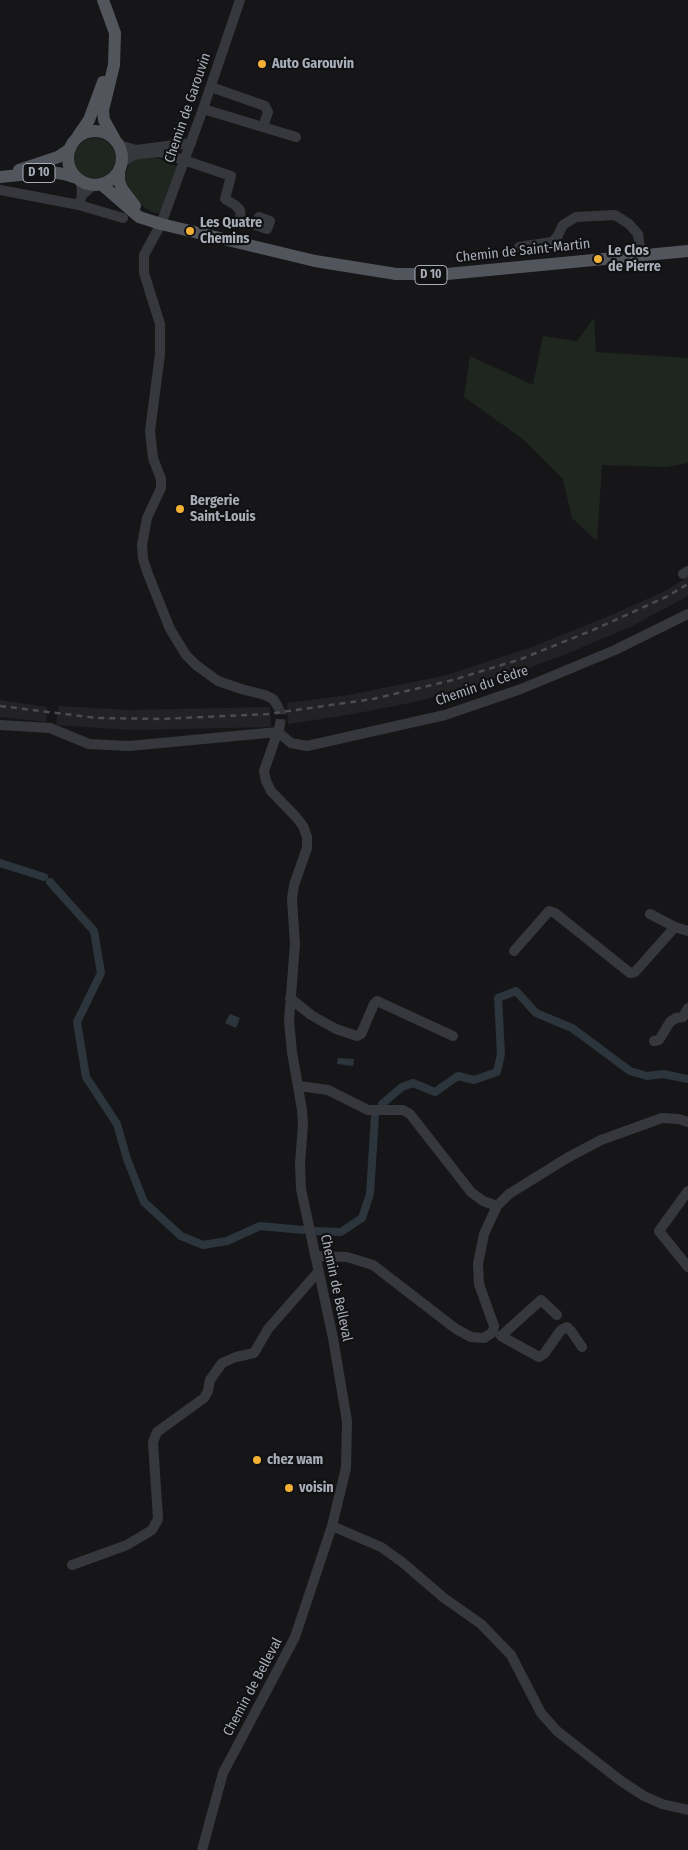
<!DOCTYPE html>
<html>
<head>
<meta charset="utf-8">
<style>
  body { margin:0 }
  canvas { display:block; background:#161618 }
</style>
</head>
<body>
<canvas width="688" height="1850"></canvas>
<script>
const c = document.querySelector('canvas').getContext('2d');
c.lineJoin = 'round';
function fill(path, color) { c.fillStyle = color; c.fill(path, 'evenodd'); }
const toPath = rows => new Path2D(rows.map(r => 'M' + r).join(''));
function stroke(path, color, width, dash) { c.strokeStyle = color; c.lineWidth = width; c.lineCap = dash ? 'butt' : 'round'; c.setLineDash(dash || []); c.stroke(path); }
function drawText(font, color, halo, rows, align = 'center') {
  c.font = font + ' "Fira Sans Condensed",sans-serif'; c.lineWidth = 4.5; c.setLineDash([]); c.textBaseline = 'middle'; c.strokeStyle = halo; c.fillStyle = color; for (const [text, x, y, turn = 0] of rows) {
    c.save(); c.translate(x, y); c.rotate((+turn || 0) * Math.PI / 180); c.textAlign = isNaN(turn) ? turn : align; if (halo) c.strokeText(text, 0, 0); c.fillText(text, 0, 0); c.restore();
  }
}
fill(toPath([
  [688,577,688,596,632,626,571,652,497,680,414,702,348,715,288,724,287,703,349,695,447,675,532,647,614,614,665,591],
  [0,700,47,707,46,722,0,717],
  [59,706,130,710,270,707,271,727,132,730,56,725]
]), '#222225');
fill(toPath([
  '74 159a21 21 0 1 1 42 0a21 21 0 1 1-42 0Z',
  [144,156,157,158,178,167,165,198,167,199,162,215,150,211,139,203,125,188,125,173,131,161],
  [594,318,596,352,688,358,688,463,666,467,602,465,597,541,572,518,563,479,524,440,464,397,470,356,533,385,543,336,577,341]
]), '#1e261f');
fill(toPath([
  [230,1014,240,1018,236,1028,225,1023],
  [338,1058,354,1059,353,1066,337,1064]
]), '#2c353c');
stroke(toPath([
  [0,863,44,877],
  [50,882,94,931,101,973,77,1022,86,1077,117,1124,127,1159,144,1202,181,1236,203,1245,227,1241,260,1226,303,1230],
  [382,1104,402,1087,413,1083,435,1092,458,1076,474,1080,497,1072,501,1054,498,998,516,991,536,1013,572,1028,630,1071,647,1076,663,1074,688,1079],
  [313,1231,341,1232,362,1218,370,1194,375,1116]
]), '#2c353c', 8);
stroke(toPath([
  [277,705,281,713,280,725]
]), '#333438', 10, [10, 5]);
stroke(toPath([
  [240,0,203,109,161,224,144,255,144,273,160,324,160,354,150,431,153,458,161,479,161,488,147,518,142,545,143,559,148,574,170,629,186,655,196,665,218,681,241,689,265,695,273,699,277,705],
  [211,87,265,106,268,112,263,127],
  [203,109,296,137],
  [119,145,136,150,191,143],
  [122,163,130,157,138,154,160,152,231,176,225,199,235,205,240,210,241,220,267,229,270,221,259,217,257,225],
  [81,181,82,195,94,185],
  [0,190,79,205],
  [82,195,79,205,123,218],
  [519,247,552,242,557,237,563,225,576,217,615,215,629,224,638,234,641,255],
  [683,574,688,571],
  [0,725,50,728,89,744,129,746,278,732,291,743,307,746,445,715,521,689,615,650,688,614],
  [650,914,675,927],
  [514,951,549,911,555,913,630,973,635,972,675,927,688,931],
  [290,998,311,1015,336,1029,357,1036,361,1034,374,1004,377,1001,453,1036],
  [654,1041,659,1040,670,1022,676,1018,683,1017,688,1008],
  [299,1086,328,1090,368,1110,403,1110,410,1114,471,1192,483,1201,497,1206],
  [688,1191,659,1231,688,1267],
  [315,1256,347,1257,373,1265,456,1329,471,1337,484,1338,493,1332,494,1326,479,1284,478,1264,484,1234,497,1206,509,1194,567,1158,601,1140,662,1118,679,1119,688,1122],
  [557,1315,541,1300,501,1336,539,1357,544,1354,561,1330,567,1327,571,1331,582,1347],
  [332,1526,381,1547,402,1562,444,1598,481,1624,511,1655,541,1713,557,1731,621,1781,644,1796,662,1804,688,1810],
  [72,1565,127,1545,152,1530,158,1519,153,1442,157,1432,204,1398,208,1391,210,1380,222,1363,236,1357,254,1353,268,1329,318,1272],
  [202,1850,223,1773,295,1637,332,1526,346,1468,347,1421,333,1338,301,1189,300,1164,303,1124,302,1110,292,1052,289,1021,295,944,292,899,294,885,307,848,307,837,303,826,296,817,271,791,266,781,264,771,280,725]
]), '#37383d', 10);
stroke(toPath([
  [103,0,115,33,114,65,103,110,104,120,114,138],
  '68 158a27 27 0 1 1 54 0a27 27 0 1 1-54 0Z',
  [78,136,89,120,103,82],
  [19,170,58,157,70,149],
  [119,171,119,181,122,189,135,206],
  [0,177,50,172,64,174,77,178],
  [101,184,139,217,161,224,315,261,396,274,447,274,688,251]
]), '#53555c', 12);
stroke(toPath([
  [0,706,97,718,162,719,268,714,373,699,453,680,521,659,593,630,666,597,688,584]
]), '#4a4c52', 2.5, [6, 5]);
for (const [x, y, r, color] of [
  [262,64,5,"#f2b134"],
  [190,231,5,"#f2b134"],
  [598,259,5,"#f2b134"],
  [180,509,5,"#f2b134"],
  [257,1460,5,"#f2b134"],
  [289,1488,5,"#f2b134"]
]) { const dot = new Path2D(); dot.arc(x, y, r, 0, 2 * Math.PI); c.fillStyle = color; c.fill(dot); stroke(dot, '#111113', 2); }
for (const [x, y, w] of [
  [39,173,32],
  [431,275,32]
]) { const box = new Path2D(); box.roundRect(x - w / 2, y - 9.5, w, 19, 4); c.fillStyle = '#111113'; c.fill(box); stroke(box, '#a8adb8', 1); }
drawText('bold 12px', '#a8adb8', null, [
  ["D 10",39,173],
  ["D 10",431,275]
]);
drawText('bold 14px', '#a8adb8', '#111113', [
  ["Auto Garouvin",272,64],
  ["Les Quatre",200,223],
  ["Chemins",200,239],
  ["Le Clos",608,251],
  ["de Pierre",608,267],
  ["Bergerie",190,501],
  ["Saint-Louis",190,517],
  ["chez wam",267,1460],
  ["voisin",299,1488]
], 'left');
drawText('14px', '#a8adb8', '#111113', [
  ["Chemin de Garouvin",188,108,-71],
  ["Chemin de Saint-Martin",523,251,-6],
  ["Chemin du Cèdre",482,686,-19],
  ["Chemin de Belleval",336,1288,78],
  ["Chemin de Belleval",253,1687,-62]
]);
</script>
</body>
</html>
